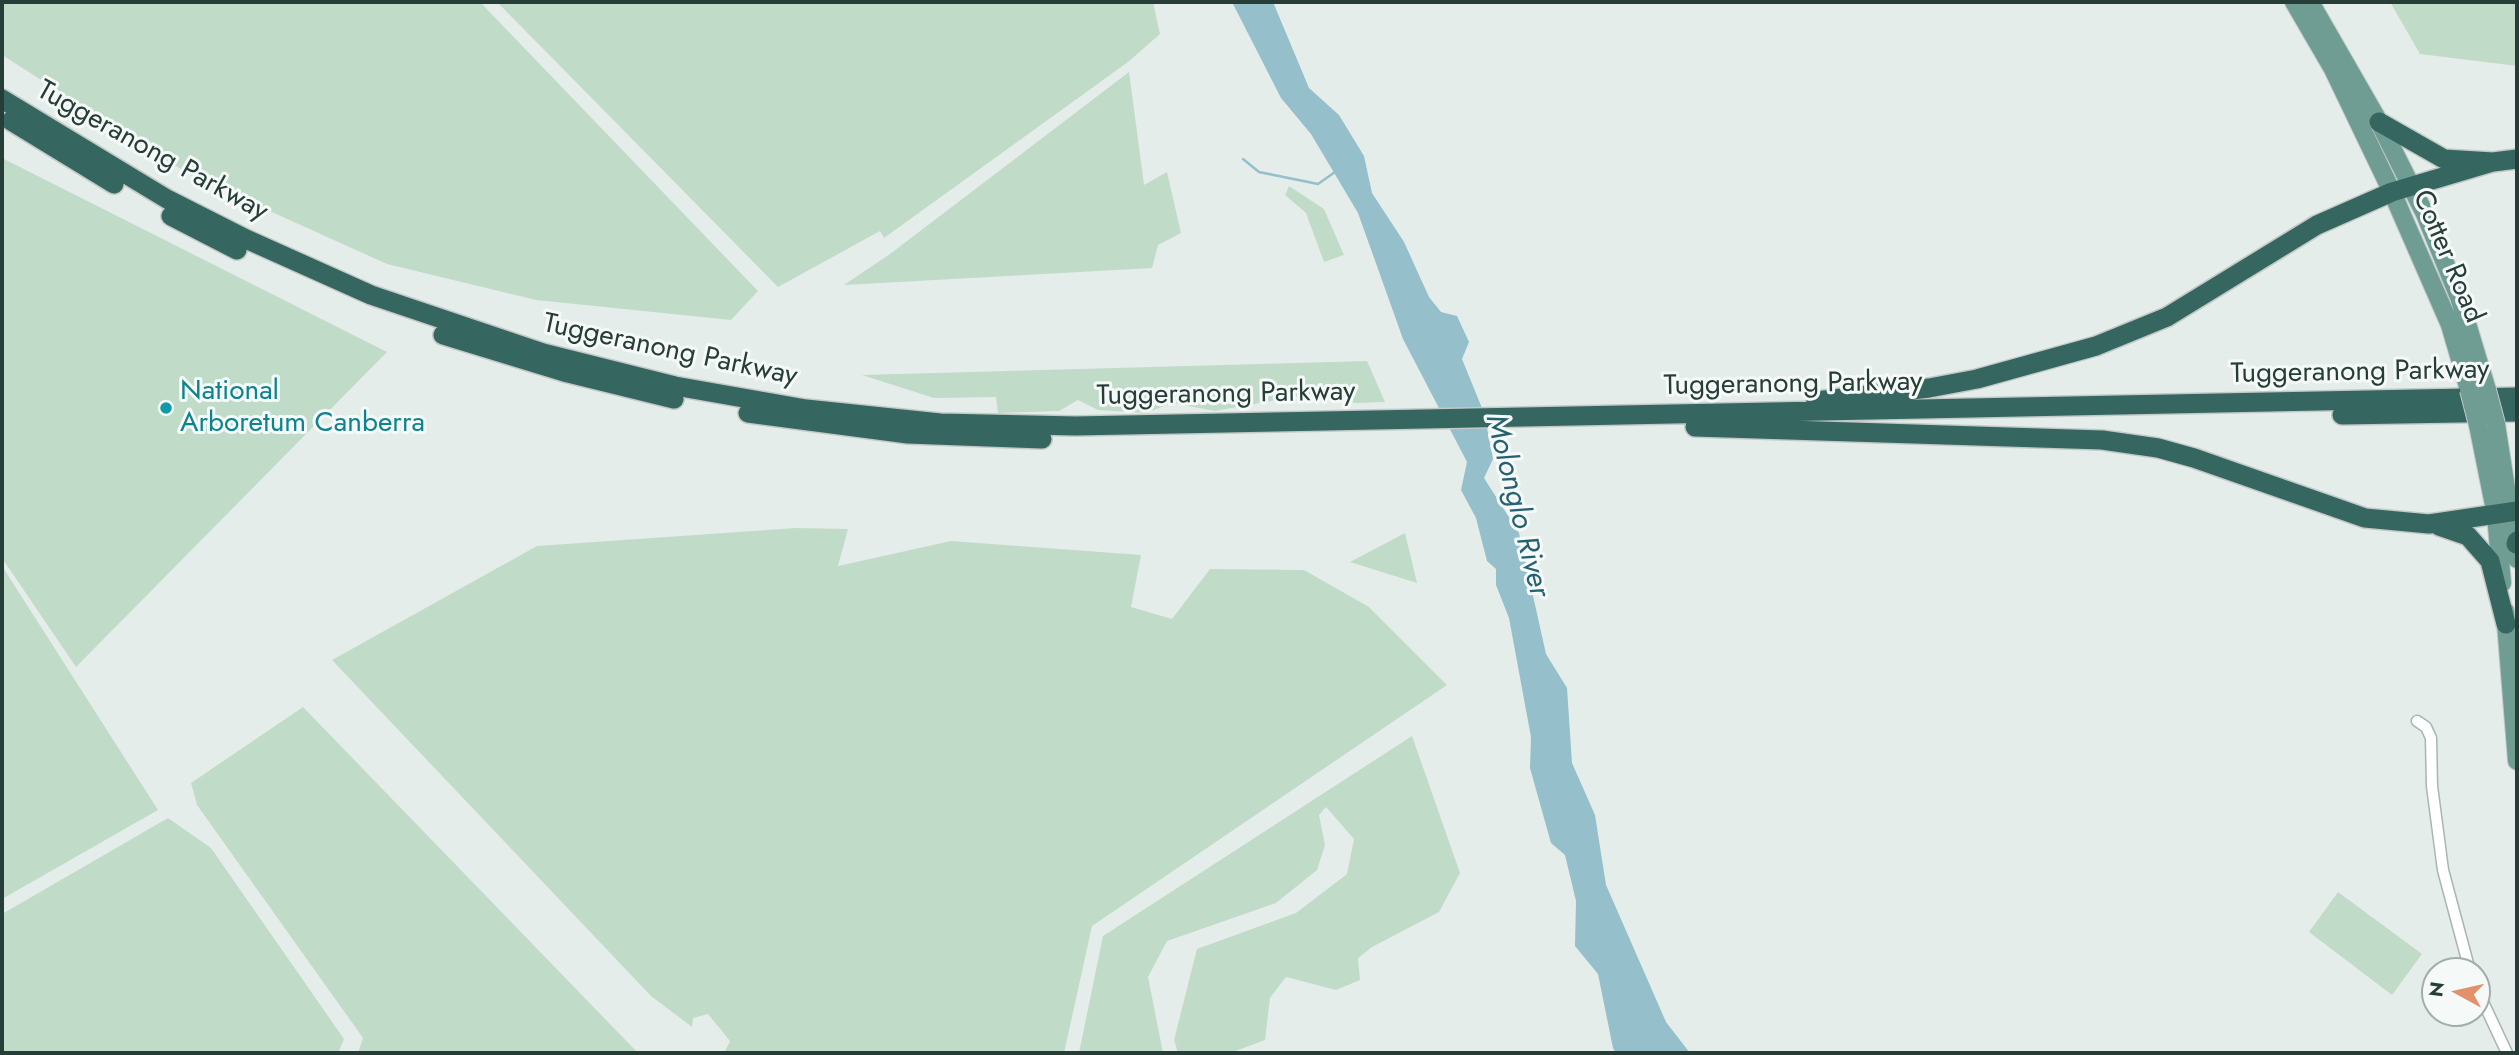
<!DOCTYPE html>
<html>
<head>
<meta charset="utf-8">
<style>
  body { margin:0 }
  #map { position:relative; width:2519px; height:1055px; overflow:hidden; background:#e5edea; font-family:Jost,sans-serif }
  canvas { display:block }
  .frame { position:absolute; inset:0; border:4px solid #263d38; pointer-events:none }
  .north { position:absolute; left:2421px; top:957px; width:70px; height:70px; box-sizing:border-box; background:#f5f9f8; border:2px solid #a2aeab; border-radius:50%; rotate:278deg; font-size:19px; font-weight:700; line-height:28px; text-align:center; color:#263d38 }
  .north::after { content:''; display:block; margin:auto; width:24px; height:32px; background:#e3916d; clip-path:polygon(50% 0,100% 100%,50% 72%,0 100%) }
</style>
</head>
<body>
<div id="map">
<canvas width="2519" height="1055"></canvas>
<div class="frame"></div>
<div class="north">N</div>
</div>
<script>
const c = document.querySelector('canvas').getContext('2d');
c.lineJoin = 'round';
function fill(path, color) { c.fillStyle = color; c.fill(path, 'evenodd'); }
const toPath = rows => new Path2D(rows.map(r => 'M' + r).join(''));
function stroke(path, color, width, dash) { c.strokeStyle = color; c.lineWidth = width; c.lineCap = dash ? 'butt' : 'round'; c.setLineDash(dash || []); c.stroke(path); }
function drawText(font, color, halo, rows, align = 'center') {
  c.font = font + ' Jost,sans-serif'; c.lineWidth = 6; c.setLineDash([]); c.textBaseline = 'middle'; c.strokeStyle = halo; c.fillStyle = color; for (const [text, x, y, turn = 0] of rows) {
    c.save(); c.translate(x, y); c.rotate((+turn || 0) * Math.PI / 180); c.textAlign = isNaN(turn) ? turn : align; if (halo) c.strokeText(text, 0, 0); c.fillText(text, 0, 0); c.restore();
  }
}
fill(toPath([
  [2,2,480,2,758,291,731,320,536,300,387,264,192,176,2,55],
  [497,2,1153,2,1160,34,1128,62,884,238,880,231,778,287],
  [2390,2,2517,2,2517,66,2420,54],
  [1129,72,1144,185,1167,172,1181,233,1158,245,1152,268,844,285,890,254],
  [2,158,387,352,76,667,2,558],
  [1289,186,1324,209,1344,255,1324,262,1306,213,1285,195],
  [1367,361,1385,402,1357,403,1310,394,1215,411,1172,403,1146,413,1098,410,1078,400,1059,411,998,413,996,397,934,398,862,375],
  [796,528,848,529,838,566,951,541,1141,555,1131,607,1172,619,1210,569,1304,570,1369,607,1447,685,1092,926,1064,1053,724,1053,730,1041,708,1014,693,1018,692,1027,651,996,332,660,537,546],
  [1405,533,1417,583,1350,562],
  [2,566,158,810,2,899],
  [303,707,638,1053,358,1053,363,1038,197,805,191,783],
  [1412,736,1460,873,1439,912,1372,947,1358,958,1360,980,1336,990,1286,977,1270,998,1265,1040,1230,1053,1178,1053,1174,1040,1197,949,1296,913,1347,874,1354,839,1326,807,1319,815,1325,845,1317,870,1276,903,1167,941,1148,977,1163,1053,1079,1053,1103,936],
  [168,818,211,848,344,1039,338,1053,2,1053,2,914],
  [2338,892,2422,954,2392,995,2309,932]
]), '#c1dbc9');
fill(toPath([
  [1232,2,1273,2,1309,88,1339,115,1364,156,1372,193,1404,242,1429,297,1441,312,1457,316,1469,342,1462,359,1484,413,1493,459,1484,478,1519,533,1546,654,1567,688,1572,763,1595,815,1606,885,1666,1022,1690,1053,1616,1053,1613,1048,1598,974,1575,946,1576,901,1565,855,1551,843,1530,768,1531,737,1509,618,1496,585,1496,569,1487,561,1476,518,1461,490,1467,462,1403,339,1358,213,1311,134,1281,98]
]), '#94bfcb');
stroke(toPath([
  [1243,159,1259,172,1318,184,1335,172]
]), '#94bfcb', 2.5);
const street = toPath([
  [2417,721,2426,727,2431,738,2432,786,2443,870,2470,971],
  [2477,989,2507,1053]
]);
const primary = toPath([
  [2294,2,2333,69,2392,192,2450,325,2469,390],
  [2310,2,2379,122,2425,214,2459,297,2487,390],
  [2496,424,2517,559],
  [2478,425,2496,515,2502,583],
  [2505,611,2517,761]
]);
const highway = toPath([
  [2,99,167,199,246,239,371,295,543,353,675,386,806,409,940,423,1076,426,2517,397],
  [11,121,114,184],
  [2379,122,2444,159,2493,162,2517,159],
  [171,216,237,250],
  [443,335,564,372,674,399],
  [1816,401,1929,388,1977,379,2096,346,2167,317,2317,225,2392,192,2493,162],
  [748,413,908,434,1042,439],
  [2342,415,2517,412],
  [1695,427,2102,440,2158,448,2194,458,2365,518,2429,524,2517,511],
  [2439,526,2468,536,2490,561,2506,624],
  [2516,544,2517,541]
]);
stroke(street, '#a8b5b1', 13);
stroke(primary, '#c2c9c7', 20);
stroke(highway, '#c2c9c7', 22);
stroke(street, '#fff', 10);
stroke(primary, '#6f9d94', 18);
stroke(highway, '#35665f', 19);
const primaryBridge = toPath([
  [2469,390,2478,425],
  [2487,390,2496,424]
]);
stroke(primaryBridge, '#c2c9c7', 20, []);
stroke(primaryBridge, '#6f9d94', 18);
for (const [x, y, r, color] of [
  [166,408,7,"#0f9aa8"]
]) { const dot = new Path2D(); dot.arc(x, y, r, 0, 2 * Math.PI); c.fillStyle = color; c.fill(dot); stroke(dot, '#f5f9f8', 2.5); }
drawText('28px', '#263d38', '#f5f9f8', [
  ["Tuggeranong Parkway",152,152,29],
  ["Cotter Road",2447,257,67],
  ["Tuggeranong Parkway",670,351,12],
  ["Tuggeranong Parkway",2360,373,-1],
  ["Tuggeranong Parkway",1793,385,-1],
  ["Tuggeranong Parkway",1226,395,-1]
]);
drawText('28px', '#0d838f', '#f5f9f8', [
  ["National",180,392],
  ["Arboretum Canberra",180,424]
], 'left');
drawText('italic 30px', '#266172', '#f5f9f8', [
  ["Molonglo River",1516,506,76]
]);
</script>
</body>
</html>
